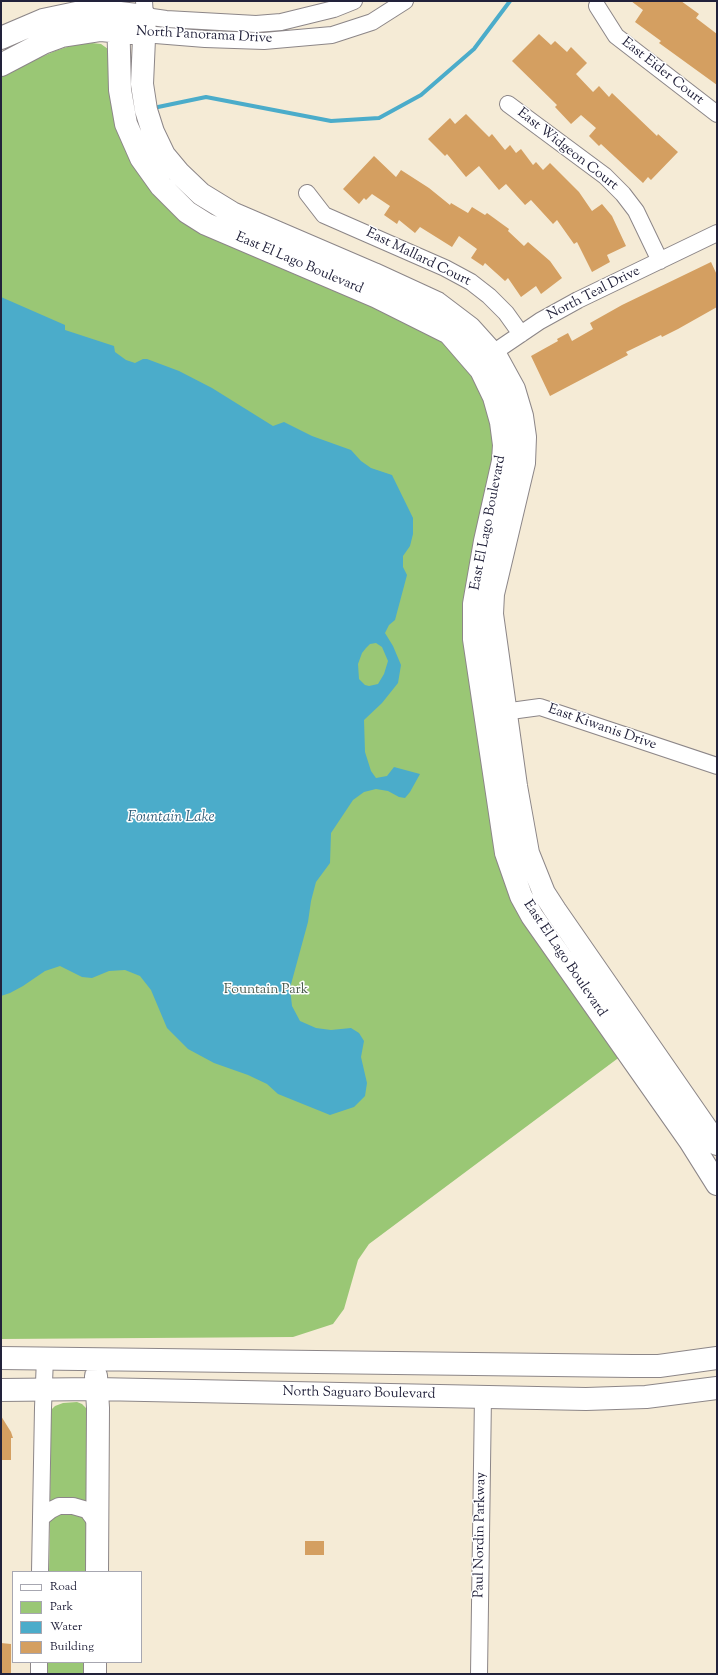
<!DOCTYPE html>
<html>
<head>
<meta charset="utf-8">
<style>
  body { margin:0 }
  #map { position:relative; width:718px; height:1675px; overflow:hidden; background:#f5ebd6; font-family:"Sorts Mill Goudy",serif }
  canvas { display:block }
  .frame { position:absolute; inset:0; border:2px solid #22223b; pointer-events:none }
  .legend { position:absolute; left:12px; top:1571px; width:130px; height:92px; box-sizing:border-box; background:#fff; border:1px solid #a7a7b1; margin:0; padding:5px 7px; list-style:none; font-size:12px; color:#22223b }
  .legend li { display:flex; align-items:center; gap:8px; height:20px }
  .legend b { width:20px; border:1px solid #a7a7b1 }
</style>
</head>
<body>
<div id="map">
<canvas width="718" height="1675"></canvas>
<div class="frame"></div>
<ul class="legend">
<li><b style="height:5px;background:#fff"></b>Road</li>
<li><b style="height:11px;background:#9ac775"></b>Park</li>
<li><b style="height:11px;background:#4bacca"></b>Water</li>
<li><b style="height:11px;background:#d49f61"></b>Building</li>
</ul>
</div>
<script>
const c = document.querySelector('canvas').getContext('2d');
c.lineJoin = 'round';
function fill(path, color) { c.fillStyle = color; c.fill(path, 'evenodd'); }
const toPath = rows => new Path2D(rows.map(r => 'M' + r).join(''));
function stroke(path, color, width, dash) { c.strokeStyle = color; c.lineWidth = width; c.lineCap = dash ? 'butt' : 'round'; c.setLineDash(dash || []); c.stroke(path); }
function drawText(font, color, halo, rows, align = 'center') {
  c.font = font + ' "Sorts Mill Goudy",serif'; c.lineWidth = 3; c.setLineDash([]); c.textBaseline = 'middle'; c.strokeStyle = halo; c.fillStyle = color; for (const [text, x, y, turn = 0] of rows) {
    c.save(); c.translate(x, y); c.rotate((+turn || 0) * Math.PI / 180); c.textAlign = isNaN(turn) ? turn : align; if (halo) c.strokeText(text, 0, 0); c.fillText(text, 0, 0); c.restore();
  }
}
fill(toPath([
  [92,43,101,44,108,49,118,119,183,220,294,274,369,303,428,331,452,350,469,369,485,395,495,445,478,539,466,584,467,636,505,876,621,1056,369,1244,358,1260,344,1309,333,1324,293,1337,1,1339,1,75,55,51,73,45],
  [77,1402,82,1404,87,1409,88,1502,50,1502,51,1410,55,1406,63,1403],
  [78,1511,87,1519,87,1572,49,1572,50,1521,53,1515],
  [48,1662,86,1662,86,1674,47,1674]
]), '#9ac775');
fill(toPath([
  [1,297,65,325,65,330,114,346,115,352,126,360,135,363,143,359,147,359,179,371,212,388,273,426,284,422,312,436,351,450,361,461,371,468,392,475,413,518,413,534,410,546,403,556,403,567,407,575,395,620,389,625,385,633,393,646,401,665,398,683,382,703,364,720,365,752,371,771,376,778,387,776,394,767,420,774,410,792,405,798,399,797,388,791,376,789,364,792,353,800,331,833,330,863,316,882,311,901,308,922,290,988,292,1006,300,1021,316,1028,331,1030,351,1028,359,1033,364,1041,361,1057,367,1083,365,1096,354,1107,330,1115,278,1094,267,1084,248,1075,214,1063,188,1049,167,1028,151,990,140,976,125,970,109,971,92,978,82,977,60,966,45,971,23,986,10,993,1,996],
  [376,643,382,647,388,661,384,674,378,684,369,686,365,685,359,679,358,664,362,653,366,648,370,644]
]), '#4bacca');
stroke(toPath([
  [158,107,206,97,331,121,379,118,421,95,474,49,510,1]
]), '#4bacca', 4);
fill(toPath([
  [631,1,681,1,699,14,696,18,717,34,717,85,659,43,661,41,635,22,643,10],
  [539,34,551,45,555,41,567,52,571,47,587,63,576,74,593,92,599,86,609,97,612,93,657,136,658,134,678,152,651,180,648,177,643,183,601,144,599,146,589,136,596,128,581,115,571,124,555,107,557,105,512,61],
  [466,114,489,137,492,134,505,150,510,145,516,153,521,149,533,165,536,162,543,170,550,163,579,192,592,211,602,204,612,216,626,246,607,255,610,262,592,272,577,242,574,244,557,220,553,224,531,200,525,205,506,184,499,190,479,166,466,177,447,154,445,156,428,139,450,118,455,124],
  [374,156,396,177,401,170,429,188,450,205,451,203,468,213,472,207,485,215,487,213,509,229,508,231,524,246,528,242,550,261,562,278,541,294,536,286,521,297,508,278,505,281,485,263,483,266,471,258,477,249,459,236,452,247,420,227,415,233,399,220,397,224,384,215,390,206,372,194,366,200,364,198,359,204,343,189],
  [711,262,717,275,717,307,678,329,662,337,661,335,626,352,628,355,550,396,531,356,558,341,557,339,568,333,572,341,593,329,590,323,622,305],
  [1,1416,11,1432,13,1438,11,1438,11,1460,1,1460],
  [305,1541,324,1541,324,1555,305,1555],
  [1,1643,11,1644,11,1674,1,1674]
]), '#d49f61');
const street = toPath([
  [144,1,145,16,166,19,256,24,281,22,334,9,354,1],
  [597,6,616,36,717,114],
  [143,34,205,39,264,41,332,35,372,22,405,1],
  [508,104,605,176,623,194,636,211,660,261],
  [307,193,324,215,445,268,471,282,489,296,506,313,521,334],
  [484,359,540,321,578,300,717,233],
  [496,713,540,707,717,766],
  [41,1518,51,1510,59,1506,73,1506,87,1510,98,1525],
  [40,1572,43,1408,45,1358],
  [39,1674,39,1662],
  [479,1674,483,1396]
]);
const secondary = toPath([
  [118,13,120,90,126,124,141,158,161,186,187,212,206,224,377,297,449,333,481,370,494,397,501,422,504,445,503,461,485,541,474,604,474,639,506,853,521,896,532,916,690,1141,717,1184],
  [1,38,43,20,81,12,103,11,145,16,142,84,146,110,153,132,164,155,179,173,201,194,232,213,374,274,437,303,470,328,497,358,514,389,522,416,525,437,524,463,493,594,492,614,516,786,528,853,544,893,555,910,717,1144],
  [1,65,43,43,62,36,101,30,132,33],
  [1,1358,632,1366,659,1366,717,1358],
  [96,1376,98,1408,97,1572],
  [1,1390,96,1389,586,1399,646,1397,717,1388],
  [95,1674,95,1662]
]);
stroke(street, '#8c8688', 18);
stroke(secondary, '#8c8688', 24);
stroke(street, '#fff', 16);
stroke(secondary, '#fff', 22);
drawText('14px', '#22223b', '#fff', [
  ["North Panorama Drive",204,36,3],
  ["East Eider Court",662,72,38],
  ["East Widgeon Court",567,150,38],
  ["East Mallard Court",418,258,26],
  ["East El Lago Boulevard",299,264,23],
  ["North Teal Drive",594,294,-27],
  ["East El Lago Boulevard",489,523,-79],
  ["East Kiwanis Drive",602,728,19],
  ["East El Lago Boulevard",564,959,56],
  ["North Saguaro Boulevard",359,1394,1],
  ["Paul Nordin Parkway",481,1535,-89]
]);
drawText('14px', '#4c5c4f', '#fff', [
  ["Fountain Park",266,991]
]);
drawText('italic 15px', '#34607b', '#fff', [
  ["Fountain Lake",171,818]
]);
</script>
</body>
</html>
